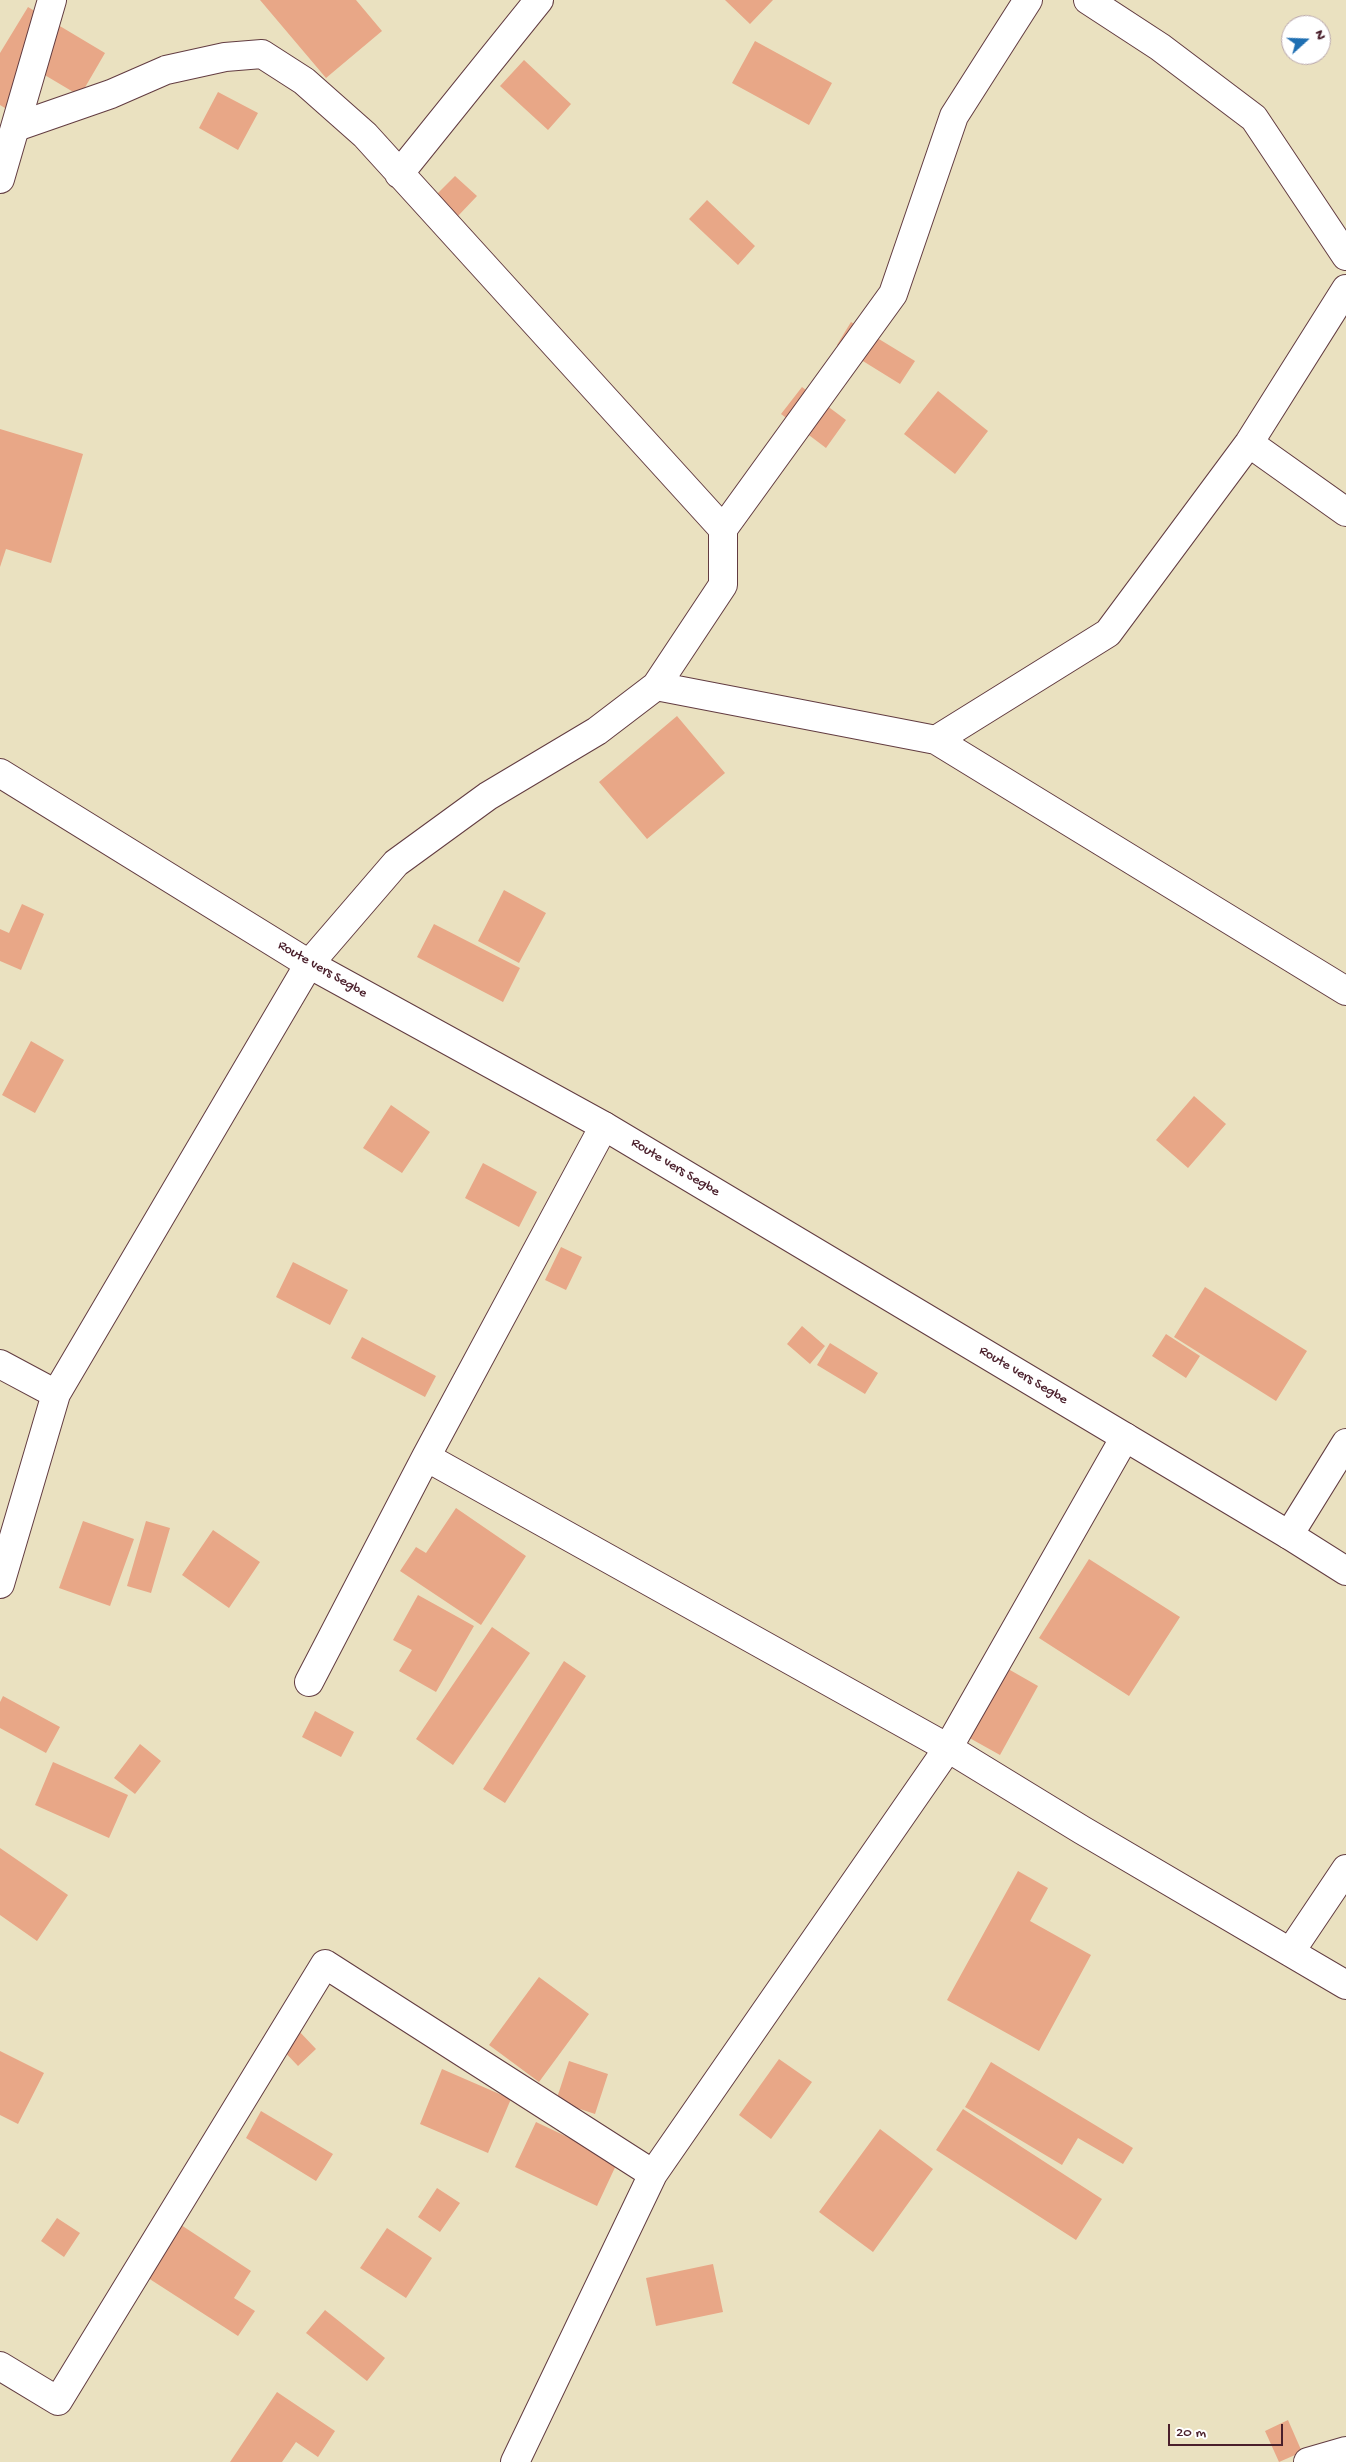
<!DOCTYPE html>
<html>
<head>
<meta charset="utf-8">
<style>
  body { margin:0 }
  #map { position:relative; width:1346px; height:2462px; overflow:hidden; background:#eae1c0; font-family:"Gochi Hand",sans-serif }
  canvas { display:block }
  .north { position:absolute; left:1281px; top:15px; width:50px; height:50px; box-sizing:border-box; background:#fff; border:1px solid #b7a5aa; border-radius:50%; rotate:70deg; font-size:14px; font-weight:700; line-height:20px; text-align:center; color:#4a1f2b }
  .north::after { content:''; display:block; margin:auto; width:18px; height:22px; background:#1f6fb2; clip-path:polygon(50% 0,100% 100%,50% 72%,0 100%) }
  .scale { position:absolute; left:1168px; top:2424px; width:115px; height:22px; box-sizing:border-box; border:2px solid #4a1f2b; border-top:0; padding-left:6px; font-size:15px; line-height:18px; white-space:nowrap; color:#4a1f2b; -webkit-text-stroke:4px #fff; paint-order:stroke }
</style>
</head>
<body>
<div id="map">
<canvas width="1346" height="2462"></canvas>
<div class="north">N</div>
<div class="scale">20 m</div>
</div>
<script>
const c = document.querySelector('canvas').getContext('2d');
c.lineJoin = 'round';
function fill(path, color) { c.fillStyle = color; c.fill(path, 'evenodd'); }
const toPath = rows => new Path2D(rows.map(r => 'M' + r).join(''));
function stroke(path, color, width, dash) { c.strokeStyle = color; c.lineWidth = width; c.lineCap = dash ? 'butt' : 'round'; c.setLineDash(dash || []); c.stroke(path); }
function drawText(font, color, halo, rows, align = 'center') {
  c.font = font + ' "Gochi Hand",sans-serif'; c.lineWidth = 5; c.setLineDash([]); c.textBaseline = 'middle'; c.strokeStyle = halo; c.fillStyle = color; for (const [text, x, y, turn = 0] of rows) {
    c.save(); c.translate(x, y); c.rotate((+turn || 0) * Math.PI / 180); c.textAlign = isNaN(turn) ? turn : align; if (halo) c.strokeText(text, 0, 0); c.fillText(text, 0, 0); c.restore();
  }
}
fill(toPath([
  [260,0,356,0,382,31,326,78],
  [725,0,773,0,750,24],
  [28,7,105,53,80,96,43,74,18,116,0,105,0,53],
  [755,41,832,83,809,125,732,83],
  [524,60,571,104,548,130,500,86],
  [218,92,258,113,238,150,199,128],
  [455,176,477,196,458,216,436,195],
  [707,200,755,246,738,265,689,219],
  [851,322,915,361,900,384,837,345],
  [802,387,846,420,826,448,781,414],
  [938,391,988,431,955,474,904,434],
  [0,429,83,454,51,563,6,549,0,567],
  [677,716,725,773,647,839,599,782],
  [504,890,546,913,519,963,478,941],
  [22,904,44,914,21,970,0,961,0,929,9,933],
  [434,924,520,968,503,1002,417,957],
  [31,1041,64,1060,35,1113,2,1095],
  [1194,1096,1226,1124,1188,1168,1156,1140],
  [391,1105,430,1132,402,1173,363,1148],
  [483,1163,537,1192,519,1227,465,1198],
  [561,1247,582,1257,566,1290,545,1280],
  [293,1262,348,1290,330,1325,276,1297],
  [1205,1287,1307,1351,1276,1401,1174,1337],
  [802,1326,825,1346,810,1364,787,1344],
  [1166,1334,1200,1356,1186,1378,1152,1356],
  [362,1337,436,1376,425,1397,351,1358],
  [830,1343,878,1373,865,1394,817,1365],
  [456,1508,526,1556,481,1625,400,1571,416,1547,426,1553],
  [83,1521,134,1539,110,1606,59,1588],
  [146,1521,170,1528,151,1593,127,1586],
  [213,1530,260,1562,229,1608,182,1575],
  [1089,1559,1180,1617,1129,1696,1039,1638],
  [418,1595,474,1626,436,1692,399,1671,412,1650,393,1640],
  [492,1627,530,1653,453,1765,416,1739],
  [564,1661,586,1676,505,1803,483,1789],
  [996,1662,1038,1686,1000,1755,957,1731],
  [3,1696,60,1727,46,1753,0,1728,0,1702],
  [315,1711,354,1732,341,1757,302,1737],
  [140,1744,161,1761,135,1794,114,1778],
  [53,1762,128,1795,109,1838,35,1805],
  [0,1848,68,1895,37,1941,0,1915],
  [1018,1871,1048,1888,1030,1921,1091,1955,1039,2051,947,2000],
  [539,1977,589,2014,539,2082,489,2045],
  [297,2029,316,2049,298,2066,279,2046],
  [0,2051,44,2073,18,2124,0,2115],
  [779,2059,812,2082,771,2139,739,2115],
  [569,2061,608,2074,595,2114,556,2101],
  [991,2062,1133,2148,1123,2164,1078,2138,1062,2165,965,2107],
  [442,2069,511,2099,488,2153,420,2124],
  [963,2109,1102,2199,1076,2240,936,2150],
  [261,2111,333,2154,316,2181,246,2138],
  [536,2122,618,2161,597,2206,515,2167],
  [880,2129,933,2169,873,2252,819,2212],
  [437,2188,460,2203,440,2232,418,2217],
  [57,2218,80,2233,64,2257,41,2241],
  [178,2223,251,2271,234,2298,255,2311,238,2336,145,2276],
  [387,2228,432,2258,406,2298,360,2268],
  [713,2264,723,2312,656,2326,646,2278],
  [325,2310,385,2358,367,2381,306,2333],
  [277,2392,335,2431,318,2457,296,2442,282,2462,230,2462],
  [1288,2420,1302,2452,1279,2462,1265,2431]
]), '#e8a787');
const street = toPath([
  [1088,0,1160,47,1254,118,1346,256],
  [399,174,539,0],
  [1249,443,1346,512],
  [723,529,893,294,954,116,1028,0],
  [656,686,936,740,1346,991],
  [936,740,1108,633,1249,443,1346,289],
  [0,1364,56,1394],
  [426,1457,948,1748,1082,1830,1346,1985],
  [1289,1535,1346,1443],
  [0,1584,56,1394,309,964,396,863,488,796,597,731,656,686,723,585,723,529,365,135,304,81,262,54,225,57,166,70,111,94,16,127],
  [309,1682,426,1457,604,1126],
  [1291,1951,1346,1869],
  [0,2366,58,2401,325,1964,653,2174],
  [515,2462,653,2174,948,1748,1125,1437],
  [1308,2462,1346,2451]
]);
const secondary = toPath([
  [0,179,52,0],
  [0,773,309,964,604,1126,1289,1535,1346,1571]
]);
stroke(street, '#623c41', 30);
stroke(secondary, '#623c41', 30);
stroke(street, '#fff', 28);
stroke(secondary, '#fff', 28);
drawText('14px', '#4a1f2b', '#fff', [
  ["Route vers Segbe",322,970,30],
  ["Route vers Segbe",675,1168,31],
  ["Route vers Segbe",1023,1376,31]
]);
</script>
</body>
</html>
